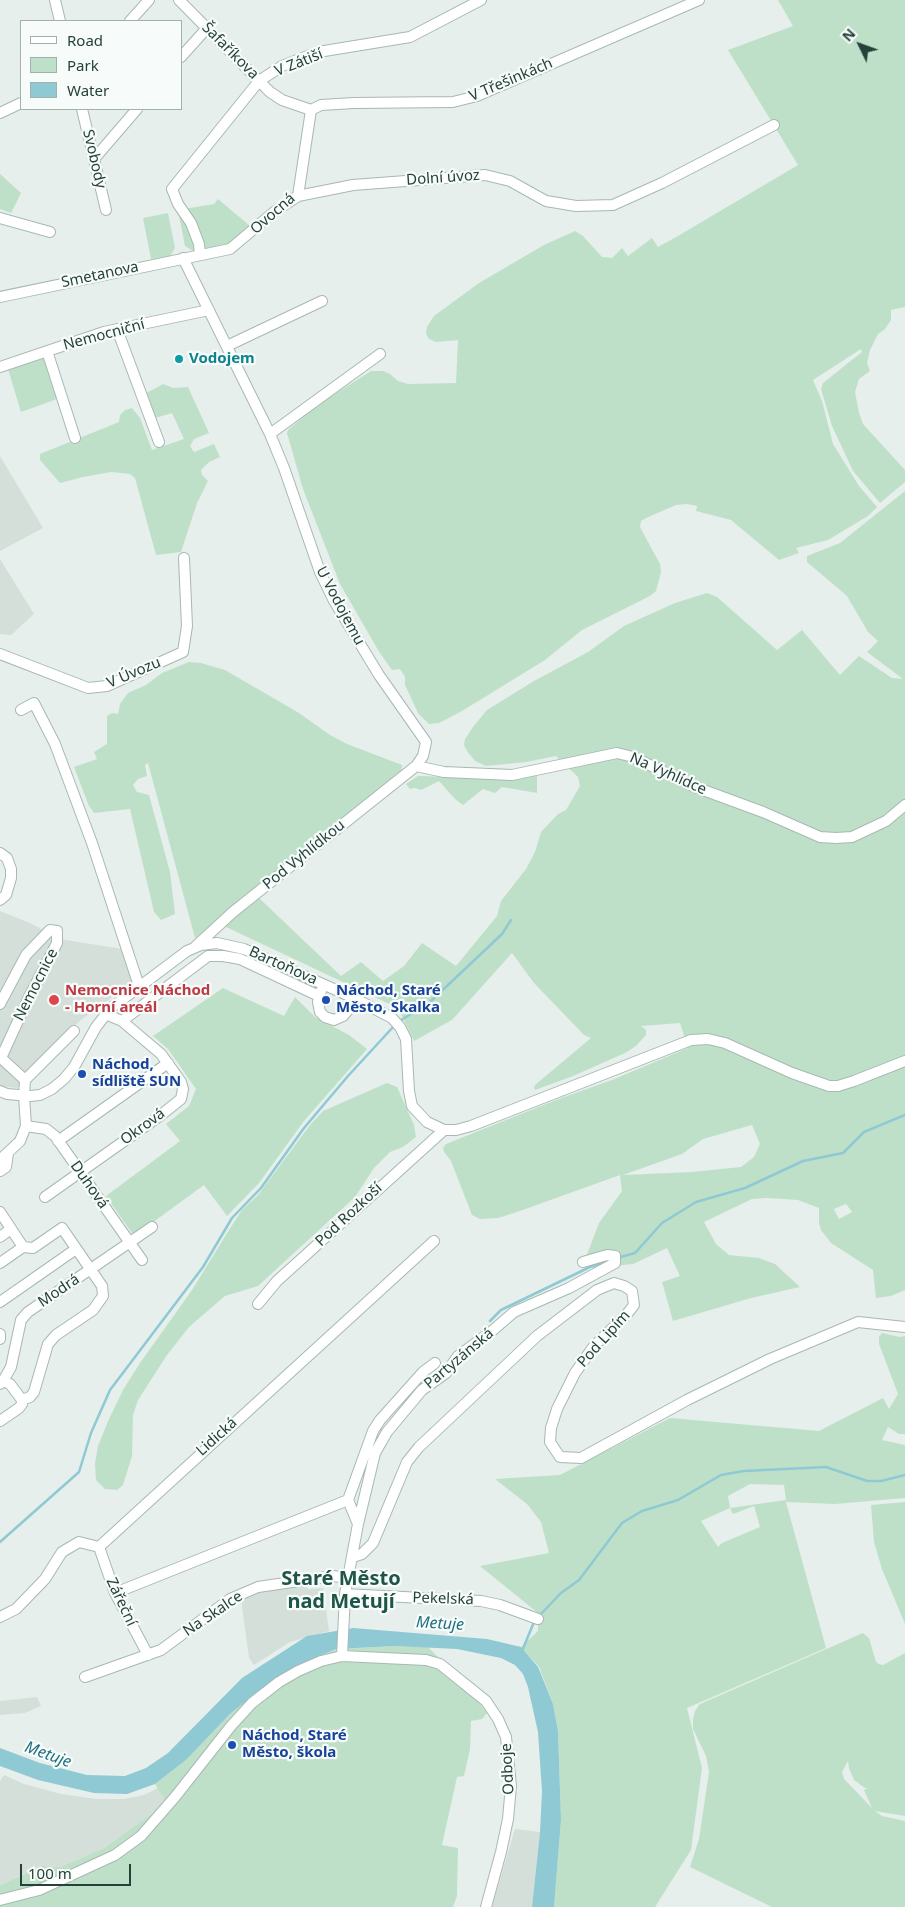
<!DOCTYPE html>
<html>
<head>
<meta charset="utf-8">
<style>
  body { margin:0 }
  #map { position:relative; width:905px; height:1907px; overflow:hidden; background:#e6efeb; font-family:"Noto Sans",sans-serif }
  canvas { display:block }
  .legend { position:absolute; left:20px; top:20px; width:162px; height:90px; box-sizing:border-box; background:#f7fbf9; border:1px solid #a3b1ad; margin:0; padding:6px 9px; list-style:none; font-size:15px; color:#24423a }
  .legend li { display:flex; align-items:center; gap:10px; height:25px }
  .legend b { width:25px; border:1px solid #a3b1ad }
  .north { position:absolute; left:835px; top:20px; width:50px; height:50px; -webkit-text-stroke:4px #f7fbf9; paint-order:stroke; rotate:312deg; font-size:14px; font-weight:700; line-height:20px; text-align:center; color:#24423a }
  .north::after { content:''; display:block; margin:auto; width:18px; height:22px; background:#24423a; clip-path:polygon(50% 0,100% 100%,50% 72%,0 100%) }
  .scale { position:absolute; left:20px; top:1864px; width:111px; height:22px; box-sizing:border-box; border:2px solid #24423a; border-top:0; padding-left:6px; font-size:15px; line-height:18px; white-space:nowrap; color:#24423a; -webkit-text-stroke:4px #f7fbf9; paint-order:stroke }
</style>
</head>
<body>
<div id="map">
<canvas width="905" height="1907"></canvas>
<ul class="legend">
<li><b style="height:6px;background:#fff"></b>Road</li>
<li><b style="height:14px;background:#bfe0c8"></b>Park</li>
<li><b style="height:14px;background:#8ec9d4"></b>Water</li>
</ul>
<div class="north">N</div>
<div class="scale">100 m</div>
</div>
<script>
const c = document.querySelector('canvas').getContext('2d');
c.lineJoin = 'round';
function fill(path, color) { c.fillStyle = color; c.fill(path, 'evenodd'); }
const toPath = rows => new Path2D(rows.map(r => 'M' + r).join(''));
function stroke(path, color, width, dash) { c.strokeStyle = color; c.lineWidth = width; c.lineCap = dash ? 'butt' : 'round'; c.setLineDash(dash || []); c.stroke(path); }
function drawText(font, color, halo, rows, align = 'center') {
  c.font = font + ' "Noto Sans",sans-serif'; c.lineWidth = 4.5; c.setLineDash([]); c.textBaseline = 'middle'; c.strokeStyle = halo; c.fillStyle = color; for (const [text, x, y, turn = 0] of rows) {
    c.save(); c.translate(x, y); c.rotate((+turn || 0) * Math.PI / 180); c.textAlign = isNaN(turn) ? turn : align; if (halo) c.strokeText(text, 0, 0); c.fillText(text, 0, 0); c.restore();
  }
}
fill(toPath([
  [0,456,43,528,0,551],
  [0,559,34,614,11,635,0,634],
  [0,911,30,923,60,939,122,949,135,981,82,1019,40,1059,17,1088,0,1086],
  [307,1585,308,1589,323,1588,329,1631,290,1642,254,1665,249,1658,240,1592],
  [37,1697,41,1706,25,1713,0,1715,0,1701],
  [4,1775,24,1784,61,1794,96,1799,124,1799,144,1795,158,1788,164,1799,161,1807,104,1848,60,1867,41,1866,0,1885,0,1781],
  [515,1829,540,1832,532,1907,492,1907]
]), '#d4dfda');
fill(toPath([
  [778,0,905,0,905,307,891,310,891,320,885,329,878,334,870,350,867,363,870,371,859,379,855,392,859,413,863,424,905,470,905,482,880,503,853,471,832,426,821,389,823,383,862,352,861,349,813,380,822,401,833,444,859,486,877,507,868,516,828,540,796,548,799,553,779,560,731,520,696,511,697,506,687,504,676,505,646,518,641,521,640,527,660,564,661,572,656,591,650,596,582,630,545,660,462,711,439,723,429,724,418,713,405,685,405,677,400,669,392,670,378,650,340,584,303,489,287,433,288,430,316,406,371,371,383,371,390,374,398,381,408,384,456,383,458,340,436,342,429,339,426,334,427,327,434,316,479,283,544,245,575,231,583,236,602,257,612,258,622,248,628,256,652,238,658,247,678,236,798,165,728,50,793,26],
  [0,174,21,193,11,213,0,209],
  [218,199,250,226,231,243,193,251,185,246,178,210,214,204],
  [168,213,175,248,170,256,151,259,143,218],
  [45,358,57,399,21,412,8,369],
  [163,384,173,388,188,387,209,433,194,439,190,446,194,452,214,444,220,457,209,462,201,470,202,475,208,481,197,503,181,552,156,555,135,478,130,474,111,472,83,477,60,483,40,460,40,454,119,422,120,415,125,410,132,408,140,418,152,450,184,439,172,413,152,419,143,395],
  [905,491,905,1290,891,1296,876,1298,873,1270,831,1243,821,1230,819,1223,819,1208,798,1200,767,1198,752,1199,704,1222,716,1244,729,1255,759,1258,775,1264,800,1287,751,1298,673,1321,662,1282,680,1276,667,1248,633,1264,604,1267,598,1270,583,1265,599,1223,622,1191,620,1175,517,1212,498,1218,480,1219,472,1215,451,1161,444,1152,443,1148,446,1144,556,1100,612,1080,688,1048,680,1023,641,1026,646,1030,646,1035,636,1046,625,1053,573,1076,535,1090,534,1088,535,1085,591,1038,584,1035,534,983,512,953,452,1020,414,1041,398,1008,224,926,259,898,341,976,361,962,383,981,404,966,422,943,456,966,497,916,501,901,526,869,535,852,541,832,558,814,566,810,580,786,578,777,556,756,526,762,486,766,475,761,467,751,464,745,465,739,473,727,487,710,534,681,588,652,624,626,675,603,707,593,717,597,777,650,802,630,840,675,859,656,892,678,903,679,867,652,878,641,868,632,847,596,807,562,807,556,840,543],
  [752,1125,760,1144,754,1157,741,1167,692,1172,623,1175,682,1154,703,1139],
  [846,1204,852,1212,839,1219,834,1209],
  [189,662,201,663,225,670,299,713,330,735,347,744,402,765,401,774,195,938,148,763,145,765,147,776,138,779,133,785,137,792,149,795,170,872,175,914,161,920,154,912,130,809,94,813,89,806,74,767,97,759,94,752,107,744,107,716,112,713,118,714,120,704,128,693,146,685,162,673],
  [537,774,537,793,502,787,495,793,483,789,463,805,455,799,439,781,421,790,415,788,410,789,406,784,418,776,424,776,491,779],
  [223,988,284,1016,295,997,315,1017,349,1035,367,1049,304,1121,259,1183,227,1216,204,1185,134,1236,106,1196,180,1141,166,1124,189,1106,196,1089,168,1049,153,1036],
  [387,1083,397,1087,414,1125,416,1137,403,1147,390,1152,374,1168,355,1197,258,1286,225,1296,189,1327,167,1355,138,1400,133,1415,132,1456,123,1485,117,1490,105,1489,96,1480,95,1463,98,1446,109,1419,123,1390,140,1363,192,1290,229,1230,242,1210,258,1195,310,1125,323,1111],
  [882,1333,900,1337,905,1336,905,1434,899,1434,888,1427,882,1440,905,1445,905,1498,835,1504,786,1502,826,1648,687,1708,702,1768,691,1850,655,1907,554,1907,561,1820,558,1731,553,1704,539,1667,521,1647,538,1631,538,1613,480,1566,549,1553,541,1522,527,1504,495,1479,560,1475,670,1418,819,1431,883,1398,889,1409,898,1394,879,1344,879,1337],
  [750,1484,784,1485,786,1500,730,1508,728,1496],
  [754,1506,760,1527,722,1543,718,1547,701,1521,730,1508,733,1514],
  [905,1502,905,1624,882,1569,874,1542,871,1505],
  [863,1633,869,1638,876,1662,879,1664,883,1665,905,1653,905,1816,875,1811,882,1816,905,1821,905,1907,772,1907,690,1867,699,1839,709,1772,706,1756,693,1729,693,1719,695,1711,700,1704],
  [848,1761,849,1768,854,1780,865,1788,868,1788,864,1790,872,1808,844,1779,842,1772],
  [395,1646,428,1647,464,1683,487,1713,482,1719,471,1721,470,1749,464,1776,457,1777,442,1845,458,1848,457,1896,453,1907,0,1907,0,1885,42,1866,60,1867,104,1848,161,1807,164,1799,155,1784,186,1760,230,1714,266,1685,298,1665,336,1649]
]), '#bfe0c8');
fill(toPath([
  [353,1628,487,1639,521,1647,538,1667,553,1704,558,1731,561,1820,554,1907,532,1907,540,1832,542,1791,538,1732,528,1687,523,1674,515,1665,501,1658,457,1649,395,1646,336,1649,298,1665,266,1685,230,1714,186,1760,155,1784,127,1794,94,1793,38,1780,0,1766,0,1748,40,1763,87,1775,125,1776,146,1768,168,1753,242,1678,307,1636]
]), '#8ec9d4');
stroke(toPath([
  [398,1022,430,1002,502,934,511,920],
  [617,1258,635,1253,662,1223,696,1202,745,1188,803,1161,843,1153,864,1132,905,1115],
  [490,1321,501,1310,592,1266,612,1260],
  [0,1542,79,1472,91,1433,110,1390,203,1267,232,1218,261,1188,304,1128,348,1076,394,1026],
  [539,1616,561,1593,579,1580,622,1523,642,1511,678,1500,721,1475,744,1471,826,1467,867,1481,881,1481,905,1475],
  [522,1651,534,1622]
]), '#8ec9d4', 2.5);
const minor = toPath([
  [55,0,60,21],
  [179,0,270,92,282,100,311,110],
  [130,21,149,0],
  [181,57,207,28],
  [82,109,106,210],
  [311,110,321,105,354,103,453,102,477,96,699,0],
  [0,113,21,103],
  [94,159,137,109],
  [298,196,353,185,485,175,510,181,546,201,576,206,613,205,662,183,774,125],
  [0,218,50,232],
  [200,255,199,244,191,223,178,204,172,189,259,81,282,66,318,52,410,37,481,0],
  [183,258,270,434,284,468,320,572,334,601,379,675,426,742,423,756,416,766,233,912,195,947],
  [0,297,230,249,274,212,298,196,311,110],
  [117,329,159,442],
  [227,346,322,301],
  [47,351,75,438],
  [0,367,104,332,209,310],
  [270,434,380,354],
  [0,654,88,688,107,686,183,652,187,626,184,558],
  [21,710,34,703,55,744,92,843,139,986],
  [416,766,444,772,512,775,617,753,633,757,695,787,763,812,820,837,836,838,852,837,886,821,905,805],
  [0,853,7,858,11,869,11,878,6,895,0,900],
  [321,991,318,1002,320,1012,325,1017,334,1020,343,1016,349,1009,354,998],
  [0,1004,26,955,50,930,57,931,57,943,29,997,1,1058,25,1080,24,1096,26,1126,20,1141,0,1160],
  [122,1021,208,956,223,956,240,959,319,996],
  [25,1080,74,1031],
  [0,1091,7,1094,30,1096,40,1095,52,1089,64,1079,74,1067,96,1027,111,1008,187,951,201,945,217,943,244,949,354,998,392,1018,400,1027,406,1039,409,1091,412,1106,427,1122,444,1130,456,1130,471,1126,691,1040,708,1039,725,1043,792,1073,829,1086,838,1086,854,1081,905,1061],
  [26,1126,46,1129,55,1136,142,1260],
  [58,1141,168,1063],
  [0,1171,6,1167,8,1153],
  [45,1197,161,1115,181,1099,183,1089,181,1082,161,1054,122,1021,105,1014],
  [0,1212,23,1247,0,1263],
  [0,1237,11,1229],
  [0,1302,76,1249],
  [258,1304,277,1281,444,1130],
  [0,1334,0,1339],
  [0,1384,3,1381,11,1367,21,1320,28,1312,152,1227],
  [22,1400,30,1397,34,1392,48,1344,56,1335,93,1310,103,1296,102,1286,62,1228,33,1248,23,1247],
  [0,1421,19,1408,22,1404,22,1400,10,1384,3,1381],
  [348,1500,373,1431,380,1420,423,1372,435,1363],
  [99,1547,115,1593,148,1655],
  [353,1557,362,1554,373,1543,407,1462,419,1447,537,1336,597,1290,614,1283,624,1286,632,1291,634,1305,627,1314,594,1346,575,1373,557,1409,551,1428,550,1442,560,1457,581,1458,687,1400,770,1359,858,1322,905,1327],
  [115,1593,348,1500,358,1524],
  [345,1594,481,1601,500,1605,538,1619],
  [0,1617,16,1609,45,1579,62,1552,79,1542,99,1547,434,1241],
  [342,1656,345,1594,358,1524,375,1453,387,1432,422,1390,446,1373,458,1356,492,1331,514,1312,569,1288,615,1263,615,1256,607,1255,583,1262],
  [85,1677,161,1650,230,1599,258,1587,333,1576,348,1578],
  [0,1900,39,1890,115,1855,141,1836,175,1797,231,1726,252,1703,279,1682,298,1671,321,1661,342,1656,426,1660,440,1664,486,1701,498,1719,506,1737,511,1786,508,1819,501,1852,486,1907]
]);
stroke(minor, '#a8b8b2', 12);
stroke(minor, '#fff', 10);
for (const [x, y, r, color] of [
  [179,359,5,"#0f9aa8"],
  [54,1000,6,"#e0444e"],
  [326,1000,5,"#1a4fb4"],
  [82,1074,5,"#1a4fb4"],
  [232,1745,5,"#1a4fb4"]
]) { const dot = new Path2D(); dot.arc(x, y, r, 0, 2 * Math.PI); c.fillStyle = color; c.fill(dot); stroke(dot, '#f7fbf9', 2); }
drawText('15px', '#24423a', '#f7fbf9', [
  ["Šafaříkova",230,51,45],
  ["V Zátiší",299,63,-22],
  ["V Třešinkách",511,80,-23],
  ["Svobody",94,159,77],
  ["Dolní úvoz",443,178,-4],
  ["Ovocná",273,214,-41],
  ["Smetanova",100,275,-12],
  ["Nemocniční",104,335,-15],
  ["U Vodojemu",340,606,62],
  ["V Úvozu",134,673,-23],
  ["Na Vyhlídce",668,774,24],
  ["Pod Vyhlídkou",304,855,-39],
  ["Bartoňova",283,966,24],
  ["Nemocnice",36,985,-63],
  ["Okrová",143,1127,-36],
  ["Duhová",89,1185,55],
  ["Pod Rozkoší",349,1215,-43],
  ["Modrá",59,1291,-34],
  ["Pod Lipím",604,1339,-48],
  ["Partyzánská",459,1359,-40],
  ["Lidická",217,1437,-42],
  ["Pekelská",443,1599,2],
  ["Zářeční",121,1602,65],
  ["Na Skalce",213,1614,-34],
  ["Odboje",508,1769,-93]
]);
drawText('bold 15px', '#0d838f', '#f7fbf9', [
  ["Vodojem",189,359]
], 'left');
drawText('bold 15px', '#be3a42', '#f7fbf9', [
  ["Nemocnice Náchod",65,991],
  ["- Horní areál",65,1008]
], 'left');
drawText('bold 15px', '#164399', '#f7fbf9', [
  ["Náchod, Staré",336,991],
  ["Město, Skalka",336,1008],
  ["Náchod,",92,1065],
  ["sídliště SUN",92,1082],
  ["Náchod, Staré",242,1736],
  ["Město, škola",242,1753]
], 'left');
drawText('italic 16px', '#1c6f80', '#f7fbf9', [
  ["Metuje",440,1624,3],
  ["Metuje",48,1755,20]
]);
drawText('bold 20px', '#1f5548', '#f7fbf9', [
  ["Staré Město",341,1579],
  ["nad Metují",341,1602]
]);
</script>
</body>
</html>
